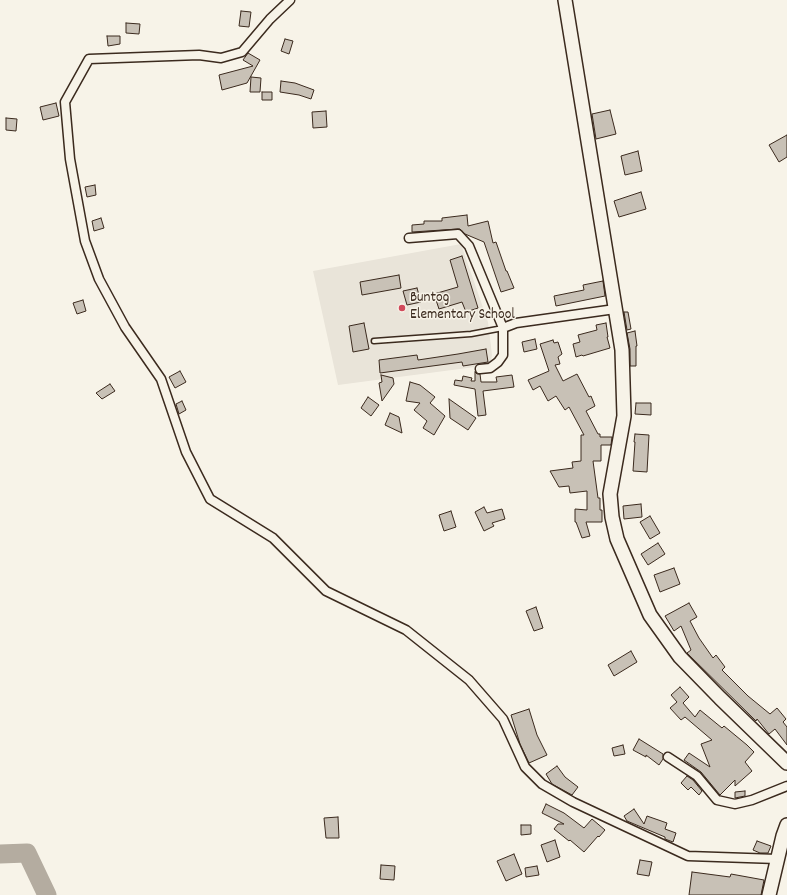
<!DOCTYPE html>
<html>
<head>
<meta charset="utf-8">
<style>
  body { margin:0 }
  canvas { display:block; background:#f7f3e8 }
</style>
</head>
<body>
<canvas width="787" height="895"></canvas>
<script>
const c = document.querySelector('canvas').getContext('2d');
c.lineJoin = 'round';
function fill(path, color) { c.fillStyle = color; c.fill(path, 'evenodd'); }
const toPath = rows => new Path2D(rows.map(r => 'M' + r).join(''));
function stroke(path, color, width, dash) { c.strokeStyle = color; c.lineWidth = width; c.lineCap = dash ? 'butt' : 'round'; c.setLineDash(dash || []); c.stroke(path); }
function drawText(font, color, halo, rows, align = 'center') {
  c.font = font + ' Dekko,sans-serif'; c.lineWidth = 3; c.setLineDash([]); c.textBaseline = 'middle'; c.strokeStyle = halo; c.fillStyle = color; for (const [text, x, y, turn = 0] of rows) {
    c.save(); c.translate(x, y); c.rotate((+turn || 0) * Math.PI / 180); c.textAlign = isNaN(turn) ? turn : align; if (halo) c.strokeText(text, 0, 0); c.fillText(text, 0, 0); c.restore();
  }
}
fill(toPath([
  [461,244,488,322,492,355,490,365,338,385,313,271]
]), '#e9e4d9');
stroke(toPath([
  [0,854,27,853,47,895]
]), '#b4aca0', 19);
const building = toPath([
  [241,11,251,12,249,27,239,26,241,11],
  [126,23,140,24,139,34,126,33,126,23],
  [107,36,120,36,120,44,108,46,107,36],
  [285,39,293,41,289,54,281,51,285,39],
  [248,53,260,60,247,83,222,90,219,75,253,66,243,60,248,53],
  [251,77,261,78,260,92,250,92,251,77],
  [281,81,295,83,314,90,311,99,299,95,280,92,281,81],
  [262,92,272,92,272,100,262,100,262,92],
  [56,103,59,116,43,120,40,107,56,103],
  [610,110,616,134,596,139,592,114,610,110],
  [326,111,327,127,313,128,312,112,326,111],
  [6,118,17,119,16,131,6,130,6,118],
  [787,135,787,157,779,162,769,145,787,135],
  [638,151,642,171,625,175,621,156,638,151],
  [95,185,96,195,87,197,85,187,95,185],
  [641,192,646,209,619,217,614,201,641,192],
  [467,215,468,226,488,221,493,243,496,242,506,271,507,271,514,288,501,292,484,242,465,234,460,229,458,229,412,232,412,225,424,224,424,221,442,221,442,218,467,215],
  [101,218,104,228,94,231,92,221,101,218],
  [462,256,478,308,466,312,462,302,439,309,434,294,458,287,450,260,462,256],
  [399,275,401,288,362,295,360,282,399,275],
  [603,281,605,296,556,306,554,296,584,290,583,285,603,281],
  [417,288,421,302,407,305,403,291,417,288],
  [83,300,86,311,77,314,73,303,83,300],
  [624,312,628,312,631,329,627,330,624,312],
  [364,323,369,349,353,352,349,326,364,323],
  [606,323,608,337,607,337,610,348,583,356,582,355,576,357,573,344,580,342,578,335,597,330,596,325,606,323],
  [635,331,637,346,636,346,636,366,630,366,630,349,627,333,635,331],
  [535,339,537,349,524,352,522,342,535,339],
  [553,340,554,343,558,342,562,354,558,357,560,364,555,365,563,381,577,374,589,397,591,396,595,406,586,411,598,434,600,434,600,437,612,437,611,445,601,445,601,461,593,461,598,498,600,498,600,510,602,510,602,522,586,522,590,536,582,538,576,522,575,522,575,509,587,510,587,491,570,493,569,486,559,487,550,471,573,468,572,462,581,461,581,435,584,435,569,407,565,410,556,396,548,401,540,386,533,390,528,380,549,371,540,344,553,340],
  [486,349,488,362,463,366,462,362,380,373,379,360,417,355,418,360,458,354,486,349],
  [180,371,186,382,175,388,169,377,180,371],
  [475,372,477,374,480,374,481,382,497,382,496,377,512,375,514,387,483,391,486,415,478,416,475,389,454,385,455,380,462,381,463,376,472,378,471,381,475,381,475,372],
  [381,375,393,378,394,384,382,401,379,383,382,382,381,375],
  [410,382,420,385,435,397,430,403,445,416,434,435,423,428,427,421,414,410,420,403,406,401,410,382],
  [110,384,115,391,102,399,96,393,110,384],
  [368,397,379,405,371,416,361,408,368,397],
  [449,399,476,418,468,430,450,418,449,399],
  [182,401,186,410,179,414,176,404,182,401],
  [636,403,651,403,651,415,635,414,636,403],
  [390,413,399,417,402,433,385,425,390,413],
  [635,434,649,435,647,472,633,471,635,442,634,442,635,434],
  [641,504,642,517,624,519,623,506,641,504],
  [484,507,487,513,502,509,505,519,492,523,494,526,484,531,475,512,484,507],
  [451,511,456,527,444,531,439,515,451,511],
  [650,516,660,533,650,539,640,522,650,516],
  [658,543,665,554,648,565,641,554,658,543],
  [674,568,680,584,660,592,654,575,674,568],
  [689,603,697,617,690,621,699,638,713,658,716,655,725,667,722,670,748,696,770,714,777,708,786,719,783,722,787,727,787,745,775,729,769,734,757,719,756,721,687,653,691,650,681,626,674,631,665,616,689,603],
  [536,607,543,628,534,631,526,611,536,607],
  [631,651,637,662,614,676,608,665,631,651],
  [680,687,689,697,683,703,695,717,700,710,722,728,724,726,747,745,754,752,745,762,752,771,735,786,735,780,720,795,701,772,684,760,689,753,710,767,701,744,712,740,685,717,681,720,670,708,677,702,671,695,680,687],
  [529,709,537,735,547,755,529,763,520,744,511,715,529,709],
  [639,739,663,754,663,759,659,765,646,755,646,757,633,750,639,739],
  [623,745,625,754,614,756,612,748,623,745],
  [557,766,565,777,578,787,572,795,552,784,546,774,557,766],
  [687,776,693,780,702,791,699,795,691,787,688,790,681,783,687,776],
  [745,791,745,796,735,798,735,792,745,791],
  [546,804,564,813,584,828,592,819,605,830,599,837,598,836,584,852,570,840,569,841,554,829,558,824,564,824,542,813,546,804],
  [634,809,644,824,647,816,667,823,665,829,676,833,673,842,665,839,665,837,627,821,624,816,634,809],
  [338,817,339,838,326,838,324,818,338,817],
  [521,825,531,825,531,834,521,835,521,825],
  [555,840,560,857,547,862,541,845,555,840],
  [757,841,771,846,768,853,760,853,753,850,757,841],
  [514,854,522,874,506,881,497,861,514,854],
  [640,860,652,862,649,876,637,874,640,860],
  [381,865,395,866,394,880,380,879,381,865],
  [537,866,539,875,526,877,525,868,537,866],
  [692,872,730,877,731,874,764,880,761,895,689,895,692,872]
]);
fill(building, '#c8c1b6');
stroke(building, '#3b2a1e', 1);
const lane = toPath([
  [374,341,471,334,503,328]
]);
const street = toPath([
  [290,0,270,19,242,52,221,58,199,55,89,59,65,102,70,159,85,241,99,279,125,327,161,379,186,452,210,499,273,538,326,591,406,630,469,680,503,719,525,767,542,784,573,802,688,856,777,859],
  [409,238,458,234,469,246,503,328,503,355,498,362,490,368,480,369],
  [503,328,516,323,615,309],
  [668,757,697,776,717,800,735,804,752,800,787,786]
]);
const primary = toPath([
  [565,0,622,350,624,416,610,494,612,517,617,539,650,615,680,657,720,698,787,763],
  [769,895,783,836,787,825]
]);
stroke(lane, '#3b2a1e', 7);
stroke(street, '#3b2a1e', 11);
stroke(primary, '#3b2a1e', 16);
stroke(lane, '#f7f3e8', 4);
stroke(street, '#f7f3e8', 8);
stroke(primary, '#f7f3e8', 13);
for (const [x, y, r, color] of [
  [402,308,4,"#d1495b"]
]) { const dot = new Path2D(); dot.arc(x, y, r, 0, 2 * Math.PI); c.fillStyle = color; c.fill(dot); stroke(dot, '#f7f3e8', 1.5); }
drawText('15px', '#3b2a1e', '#f7f3e8', [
  ["Buntog",410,299],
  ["Elementary School",410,316]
], 'left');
</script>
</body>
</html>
